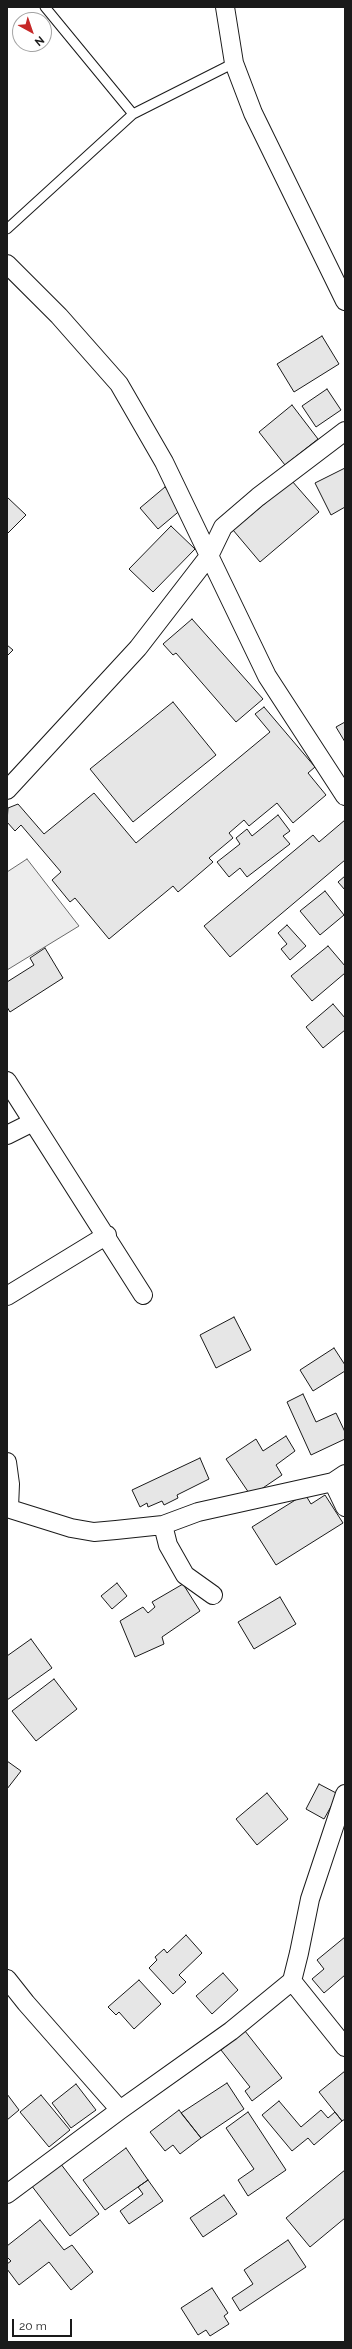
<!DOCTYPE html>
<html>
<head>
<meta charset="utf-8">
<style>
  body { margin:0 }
  #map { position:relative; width:352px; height:2349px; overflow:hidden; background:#fff; font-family:Raleway,sans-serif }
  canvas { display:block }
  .frame { position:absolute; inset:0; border:8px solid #1a1a1a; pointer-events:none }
  .north { position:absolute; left:12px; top:12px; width:40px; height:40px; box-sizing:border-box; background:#fff; border:1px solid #a3a3a3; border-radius:50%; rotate:140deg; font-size:11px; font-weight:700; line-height:16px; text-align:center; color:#1a1a1a }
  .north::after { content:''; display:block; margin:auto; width:14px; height:18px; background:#c62828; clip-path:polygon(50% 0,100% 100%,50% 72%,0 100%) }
  .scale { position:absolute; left:12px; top:2319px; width:60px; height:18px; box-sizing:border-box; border:2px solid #1a1a1a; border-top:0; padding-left:5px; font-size:12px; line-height:14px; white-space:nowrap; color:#1a1a1a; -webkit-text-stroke:3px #fff; paint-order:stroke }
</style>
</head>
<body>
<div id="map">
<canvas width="352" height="2349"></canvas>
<div class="frame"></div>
<div class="north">N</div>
<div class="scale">20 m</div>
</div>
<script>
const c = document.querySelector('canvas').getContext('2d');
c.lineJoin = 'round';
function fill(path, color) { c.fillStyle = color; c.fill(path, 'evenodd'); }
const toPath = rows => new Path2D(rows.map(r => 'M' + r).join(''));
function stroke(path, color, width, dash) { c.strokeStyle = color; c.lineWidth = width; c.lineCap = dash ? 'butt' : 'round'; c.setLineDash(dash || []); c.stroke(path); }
const parking = toPath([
  [27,859,79,926,7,970,7,872,27,859]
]);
fill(parking, '#ededed');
stroke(parking, '#6a6a6a', 1);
const building = toPath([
  [322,336,339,364,294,392,277,364,322,336],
  [327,389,341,410,316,427,302,406,327,389],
  [292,405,318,439,285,465,259,432,292,405],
  [345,468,345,507,331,515,315,483,345,468],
  [292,481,319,512,260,562,233,530,292,481],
  [165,487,183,508,158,529,140,508,165,487],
  [7,497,26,515,7,534,7,497],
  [171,526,195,549,153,592,129,569,171,526],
  [192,619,263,699,236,722,176,653,173,655,163,644,192,619],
  [7,645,13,650,7,656,7,645],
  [173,702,216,755,133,822,90,769,173,702],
  [264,707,315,767,308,773,326,795,293,823,277,803,249,826,244,820,229,833,233,838,209,858,213,862,178,892,173,886,109,939,75,898,70,902,52,880,61,872,21,825,15,831,7,822,8,808,18,804,44,834,94,793,136,843,270,732,255,714,264,707],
  [345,722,345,742,336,727,345,722],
  [278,815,290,831,283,836,290,844,247,877,240,868,229,877,217,862,240,844,236,838,247,829,252,836,278,815],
  [345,820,345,860,230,957,204,926,313,835,319,842,345,820],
  [345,876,345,890,338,882,345,876],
  [325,891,344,915,320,935,300,911,325,891],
  [287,925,306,946,290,960,281,949,287,944,278,933,287,925],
  [328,946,345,966,345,973,312,1001,291,976,328,946],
  [45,948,63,978,10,1012,7,1007,7,982,34,965,30,958,45,948],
  [333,1004,345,1018,345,1030,323,1048,306,1027,333,1004],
  [234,1317,251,1350,216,1368,200,1335,234,1317],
  [334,1348,345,1365,345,1371,313,1391,300,1370,334,1348],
  [303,1394,316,1422,336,1413,345,1432,345,1439,311,1455,287,1402,303,1394],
  [286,1436,295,1451,276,1465,282,1475,251,1496,226,1459,256,1439,263,1451,286,1436],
  [200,1458,209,1479,177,1495,178,1498,164,1505,162,1501,148,1507,147,1503,140,1507,132,1490,200,1458],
  [305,1494,311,1504,325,1495,343,1523,276,1565,252,1527,305,1494],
  [117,1583,127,1596,112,1609,101,1596,117,1583],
  [183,1584,200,1611,162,1637,164,1644,135,1657,120,1621,143,1607,148,1613,155,1607,152,1602,183,1584],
  [280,1597,296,1624,254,1649,238,1622,280,1597],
  [31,1639,52,1668,7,1700,7,1656,31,1639],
  [54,1679,77,1709,36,1741,12,1711,54,1679],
  [7,1761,21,1771,7,1789,7,1761],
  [319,1784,338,1794,324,1819,306,1809,319,1784],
  [267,1793,288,1819,257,1845,236,1819,267,1793],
  [186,1935,202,1953,179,1975,186,1982,173,1994,149,1968,157,1960,155,1957,164,1949,167,1953,186,1935],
  [345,1937,345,1975,324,1993,312,1979,324,1969,317,1960,345,1937],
  [223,1973,238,1990,212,2014,196,1996,223,1973],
  [139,1980,161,2004,134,2029,119,2012,116,2015,108,2007,139,1980],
  [245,2031,282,2078,252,2101,245,2091,250,2087,221,2050,245,2031],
  [345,2071,345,2119,342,2121,319,2092,345,2071],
  [227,2083,244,2109,201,2138,181,2113,227,2083],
  [76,2084,96,2110,71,2128,52,2103,76,2084],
  [7,2094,19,2110,7,2120,7,2094],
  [41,2095,70,2130,49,2147,20,2112,41,2095],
  [279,2101,301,2127,321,2110,328,2118,335,2112,342,2121,314,2145,308,2138,292,2151,262,2115,279,2101],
  [179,2110,201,2138,180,2154,173,2145,165,2151,150,2132,179,2110],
  [248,2112,286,2170,248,2196,238,2180,254,2169,226,2128,248,2112],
  [126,2148,148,2180,105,2210,83,2180,126,2148],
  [57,2159,99,2214,70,2236,28,2181,57,2159],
  [345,2170,345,2218,310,2247,286,2218,345,2170],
  [148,2180,163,2201,129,2224,120,2211,143,2194,138,2187,148,2180],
  [224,2195,237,2214,203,2237,190,2218,224,2195],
  [40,2220,64,2250,72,2245,93,2272,71,2290,49,2262,19,2285,7,2269,7,2264,11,2261,7,2257,7,2246,40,2220],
  [288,2240,306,2267,240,2311,232,2298,253,2284,244,2270,288,2240],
  [212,2288,228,2313,224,2316,229,2324,210,2336,206,2330,198,2335,181,2308,212,2288]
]);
fill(building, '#e6e6e6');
stroke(building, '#1a1a1a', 1);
const service = toPath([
  [45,7,133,114],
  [7,229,133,114,234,63]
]);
const minor = toPath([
  [225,7,234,63,253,113,345,301],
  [7,264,59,316,119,384,164,462,267,676,345,796],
  [7,790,138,648,209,556,223,527,258,497,345,431],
  [7,1081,143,1295],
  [7,1135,33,1122],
  [7,1296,107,1235],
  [7,1462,10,1484,9,1508],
  [333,1482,345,1507],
  [7,1508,71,1528,94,1532,116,1530,163,1525,198,1512,333,1482,345,1474],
  [163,1525,168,1545,185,1575,213,1595],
  [7,1979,26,2003,120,2110],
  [292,1981,345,2047],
  [7,2194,120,2110,231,2031,292,1981,299,1953,310,1899,345,1794]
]);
stroke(service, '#1a1a1a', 11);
stroke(minor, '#1a1a1a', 20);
stroke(service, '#fff', 9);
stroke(minor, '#fff', 18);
</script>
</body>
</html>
